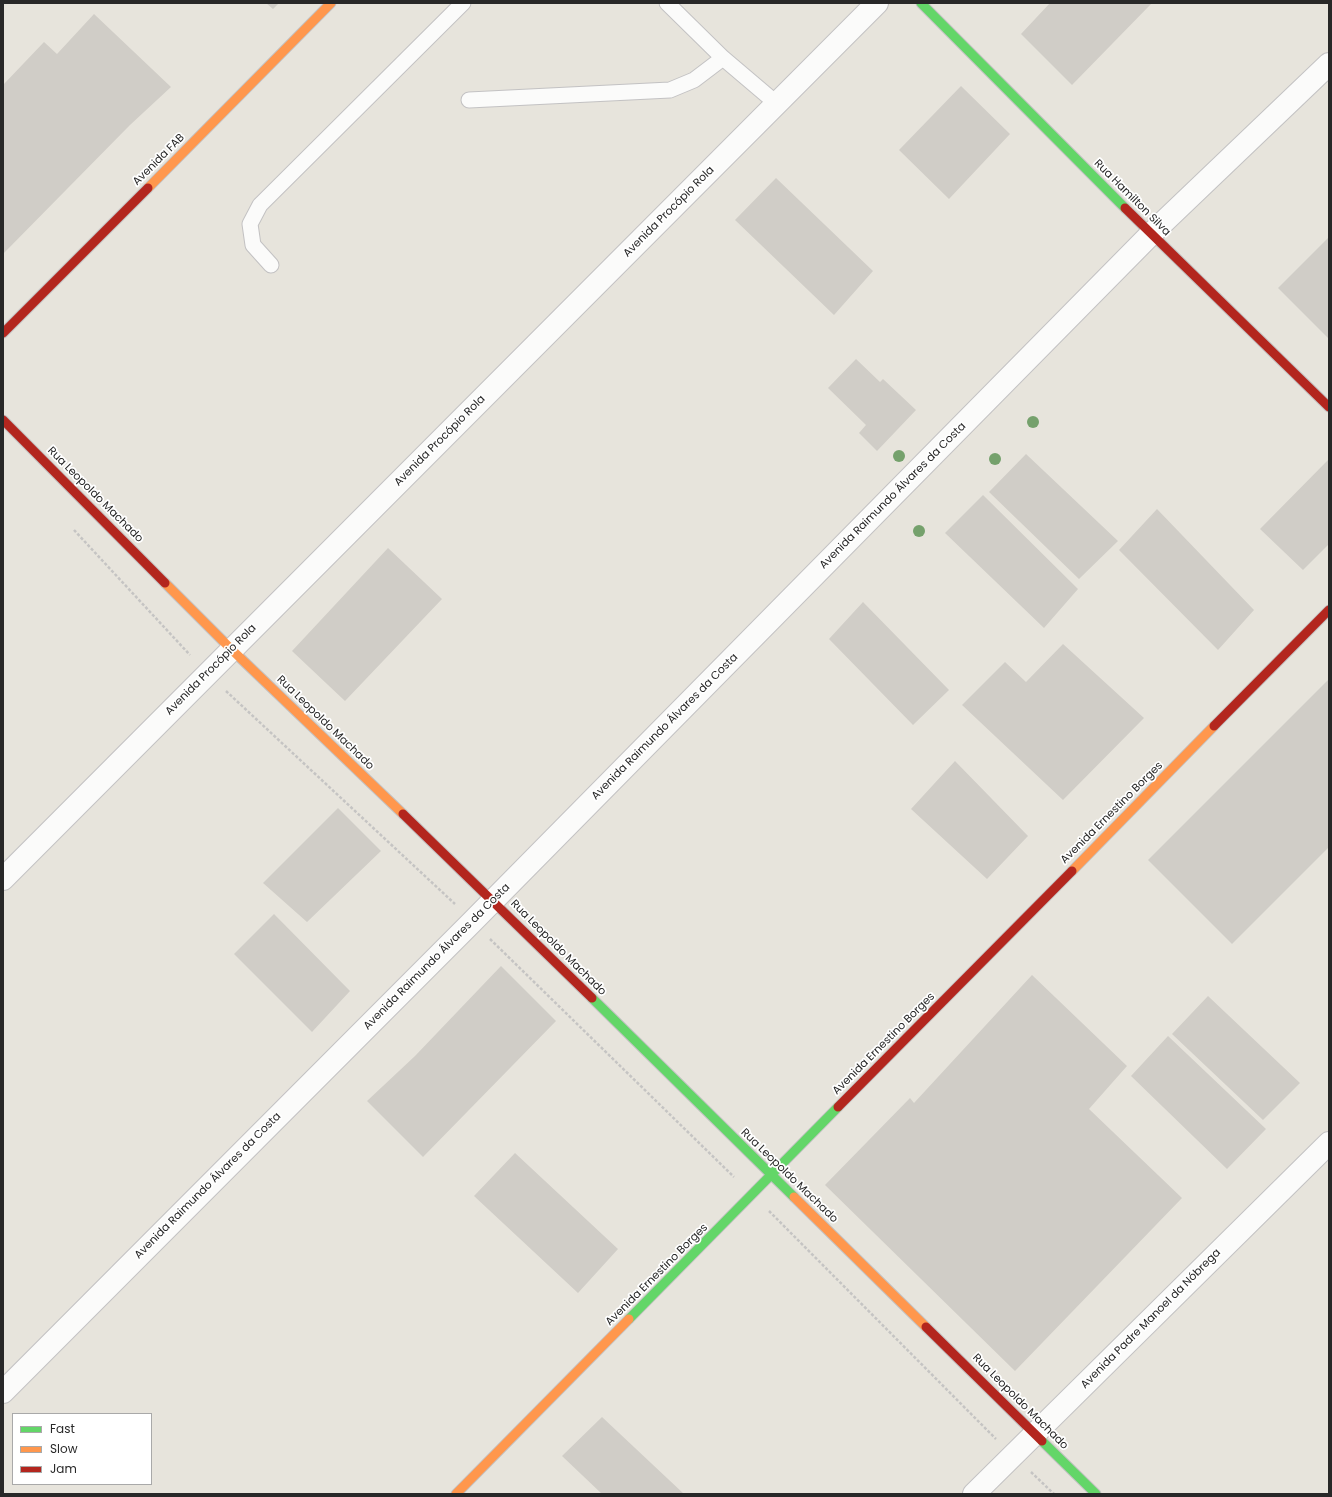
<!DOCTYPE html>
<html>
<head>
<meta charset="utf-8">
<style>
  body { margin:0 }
  #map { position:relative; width:1332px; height:1497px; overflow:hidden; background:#e7e4dc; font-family:Poppins,sans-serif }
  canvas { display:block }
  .frame { position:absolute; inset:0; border:4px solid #282828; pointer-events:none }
  .legend { position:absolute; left:12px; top:1413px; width:140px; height:72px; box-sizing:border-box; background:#fff; border:1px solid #a9a9a9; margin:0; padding:5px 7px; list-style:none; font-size:12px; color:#282828 }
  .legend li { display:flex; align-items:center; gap:8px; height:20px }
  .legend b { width:20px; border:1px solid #a9a9a9 }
</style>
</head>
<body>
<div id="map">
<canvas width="1332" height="1497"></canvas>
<div class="frame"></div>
<ul class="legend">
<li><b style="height:5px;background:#63d668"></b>Fast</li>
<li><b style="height:5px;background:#ff974d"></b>Slow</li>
<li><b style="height:5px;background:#b3261e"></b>Jam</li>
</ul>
</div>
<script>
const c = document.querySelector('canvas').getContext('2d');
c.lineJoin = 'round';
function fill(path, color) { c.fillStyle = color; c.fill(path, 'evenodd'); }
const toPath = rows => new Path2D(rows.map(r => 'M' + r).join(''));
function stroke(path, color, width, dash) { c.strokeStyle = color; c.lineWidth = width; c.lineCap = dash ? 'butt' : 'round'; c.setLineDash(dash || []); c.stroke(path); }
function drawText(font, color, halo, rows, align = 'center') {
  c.font = font + ' Poppins,sans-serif'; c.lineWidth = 3.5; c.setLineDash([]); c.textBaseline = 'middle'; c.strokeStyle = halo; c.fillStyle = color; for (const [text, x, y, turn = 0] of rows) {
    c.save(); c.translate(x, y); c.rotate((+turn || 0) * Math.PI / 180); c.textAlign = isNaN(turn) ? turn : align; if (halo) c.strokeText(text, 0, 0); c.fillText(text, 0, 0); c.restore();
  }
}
fill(toPath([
  [266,3,279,3,273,9],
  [1050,3,1152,3,1072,85,1021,34],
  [94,14,171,87,130,125,3,254,3,85,44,42,57,54],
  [961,86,1010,134,949,199,899,150],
  [776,178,873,271,834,315,735,220],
  [1329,237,1329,339,1278,288],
  [856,359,880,382,883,379,916,410,877,451,859,433,866,425,828,388],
  [1026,454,1118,541,1079,579,989,492],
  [1328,460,1329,461,1329,544,1303,570,1260,529],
  [983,495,1078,589,1044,628,945,533],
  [1157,509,1254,610,1218,650,1119,550],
  [388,548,442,599,345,701,292,651],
  [863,602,949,690,913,725,829,639],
  [1063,644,1144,718,1063,800,962,705,1005,662,1026,682],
  [1329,679,1329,847,1232,944,1148,860],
  [955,761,1028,836,987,879,911,809],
  [338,808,381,851,307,922,263,883],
  [274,914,350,991,312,1032,234,954],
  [501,966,556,1021,423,1157,367,1101,415,1056],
  [1032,975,1127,1066,1089,1109,1182,1198,1015,1371,825,1185,910,1098,914,1103],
  [1208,996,1300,1083,1263,1120,1172,1034],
  [1168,1036,1266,1129,1227,1169,1131,1076],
  [515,1153,618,1249,578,1293,474,1196],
  [602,1417,684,1494,602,1494,562,1456]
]), '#d0cdc7');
const lane = toPath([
  [667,3,723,58,776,103],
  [469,100,670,90,694,80,723,58],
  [271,265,253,245,250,224,260,205,463,3]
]);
const street = toPath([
  [3,879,877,3],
  [3,1392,472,922,1151,234,1329,64],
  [974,1494,1329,1143]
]);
const fast = toPath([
  [921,3,1125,208],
  [592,998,794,1197],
  [629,1319,838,1107],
  [1042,1441,1096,1494]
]);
const slow = toPath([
  [148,188,331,3],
  [165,583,231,649,403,814],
  [1072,871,1214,726],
  [794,1197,926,1327],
  [456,1494,629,1319]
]);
const jam = toPath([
  [1125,208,1329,407],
  [3,333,148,188],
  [3,420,165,583],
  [1214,726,1329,610],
  [403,814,592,998],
  [838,1107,1072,871],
  [926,1327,1042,1441]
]);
stroke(lane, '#c3c2c3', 17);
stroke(street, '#c3c2c3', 24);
stroke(fast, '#c3c2c3', 11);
stroke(slow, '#c3c2c3', 11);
stroke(jam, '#c3c2c3', 11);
stroke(toPath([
  [74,530,190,655],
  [226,691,455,904],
  [490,939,734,1177],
  [769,1211,996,1439],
  [1031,1472,1054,1494]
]), '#c5c4c3', 2.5, [3, 2]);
stroke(lane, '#fbfbfa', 15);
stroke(street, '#fbfbfa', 22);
stroke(fast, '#63d668', 9);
stroke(slow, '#ff974d', 9);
stroke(jam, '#b3261e', 9);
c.fillStyle = '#75a16c';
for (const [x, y] of [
  [1033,422],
  [899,456],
  [995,459],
  [919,531]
]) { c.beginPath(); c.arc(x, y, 6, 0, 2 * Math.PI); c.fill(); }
drawText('11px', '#282828', '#fff', [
  ["Avenida FAB",159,160,-45],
  ["Rua Hamilton Silva",1132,198,45],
  ["Avenida Procópio Rola",669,212,-45],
  ["Avenida Procópio Rola",440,441,-45],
  ["Rua Leopoldo Machado",95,495,45],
  ["Avenida Raimundo Álvares da Costa",893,496,-45],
  ["Avenida Procópio Rola",211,670,-45],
  ["Rua Leopoldo Machado",325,723,44],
  ["Avenida Raimundo Álvares da Costa",665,727,-45],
  ["Avenida Ernestino Borges",1112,813,-45],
  ["Rua Leopoldo Machado",558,948,45],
  ["Avenida Raimundo Álvares da Costa",437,957,-45],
  ["Avenida Ernestino Borges",884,1044,-45],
  ["Rua Leopoldo Machado",789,1176,44],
  ["Avenida Raimundo Álvares da Costa",208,1186,-45],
  ["Avenida Ernestino Borges",657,1275,-45],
  ["Avenida Padre Manoel da Nóbrega",1151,1319,-45],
  ["Rua Leopoldo Machado",1020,1402,45]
]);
</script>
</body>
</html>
